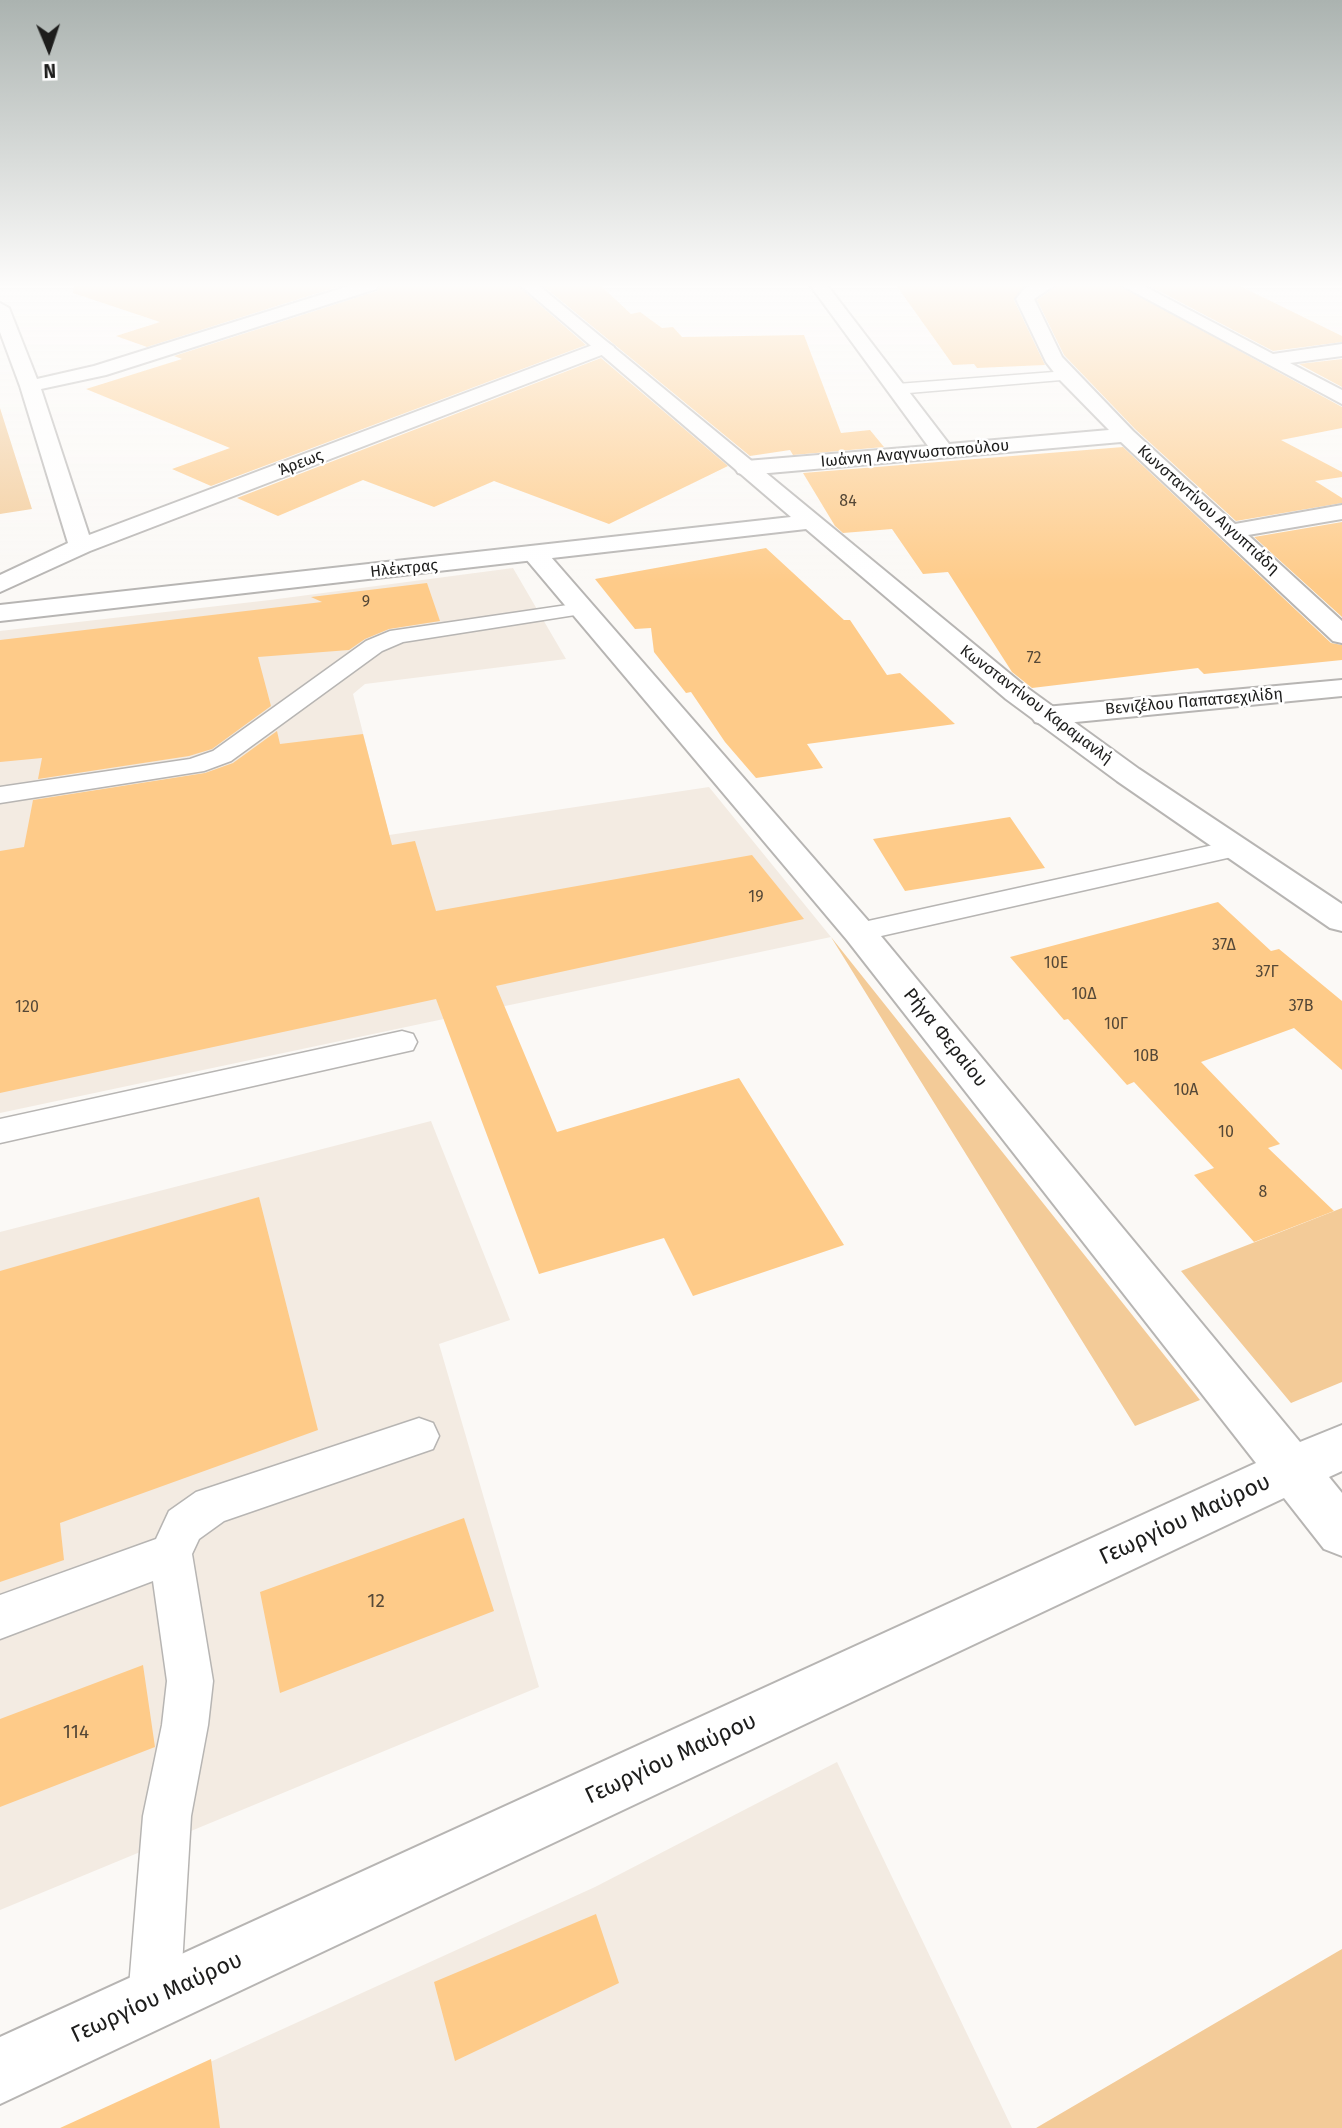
<!DOCTYPE html>
<html>
<head>
<meta charset="utf-8">
<style>
  body { margin:0 }
  #map { position:relative; width:1342px; height:2128px; overflow:hidden; background:#fbf9f6; font-family:"Fira Sans",sans-serif }
  canvas { display:block }
  .north { position:absolute; left:14px; top:14px; width:70px; height:70px; -webkit-text-stroke:5px #fff; paint-order:stroke; rotate:178deg; font-size:19px; font-weight:700; line-height:28px; text-align:center; color:#1d1d1c }
  .north::after { content:''; display:block; margin:auto; width:24px; height:32px; background:#1d1d1c; clip-path:polygon(50% 0,100% 100%,50% 72%,0 100%) }
</style>
</head>
<body>
<div id="map">
<canvas width="1342" height="2128"></canvas>
<div class="north">N</div>
</div>
<script>
const c = document.querySelector('canvas').getContext('2d');
c.lineJoin = 'round';
function fill(path, color) { c.fillStyle = color; c.fill(path, 'evenodd'); }
const toPath = rows => new Path2D(rows.map(r => 'M' + r).join(''));
function stroke(path, color, width, dash) { c.strokeStyle = color; c.lineWidth = width; c.lineCap = dash ? 'butt' : 'round'; c.setLineDash(dash || []); c.stroke(path); }
function drawText(font, color, halo, rows, align = 'center') {
  c.font = font + ' "Fira Sans",sans-serif'; c.lineWidth = 5; c.setLineDash([]); c.textBaseline = 'middle'; c.strokeStyle = halo; c.fillStyle = color; for (const [text, x, y, turn = 0] of rows) {
    c.save(); c.translate(x, y); c.rotate((+turn || 0) * Math.PI / 180); c.textAlign = isNaN(turn) ? turn : align; if (halo) c.strokeText(text, 0, 0); c.fillText(text, 0, 0); c.restore();
  }
}
fill(toPath([
  [513,568,566,659,365,684,353,694,389,835,709,787,831,937,0,1113,0,631,270,600],
  [431,1121,510,1320,439,1344,539,1687,0,1910,0,1232],
  [837,1762,1012,2128,65,2128,595,1887]
]), '#f3ebe2');
fill(toPath([
  [0,408,32,509,0,514],
  [831,937,1200,1400,1135,1426],
  [1342,1208,1342,1382,1291,1403,1181,1271],
  [1342,1949,1342,2128,1036,2128]
]), '#f3cb98');
fill(toPath([
  [74,285,343,285,147,347,116,336,160,322,73,293],
  [380,285,517,285,586,345,211,486,172,469,230,448,86,389,182,359,174,356,377,291],
  [542,285,600,285,631,314,640,312,662,328,673,327,682,337,804,335,841,433,870,430,884,447,793,455,790,450,750,456],
  [896,285,1026,285,1014,300,1045,365,977,368,974,364,953,365],
  [1058,285,1119,285,1342,407,1342,428,1281,440,1342,472,1342,477,1315,481,1342,498,1342,503,1236,521,1135,429,1064,355,1037,300],
  [1148,285,1238,285,1342,336,1342,342,1273,351],
  [601,358,728,466,609,524,494,481,434,507,363,480,278,516,237,498],
  [1342,359,1342,387,1299,364],
  [1123,447,1331,643,1342,645,1342,660,1204,674,1198,668,1032,688,1012,672,948,572,923,574,892,529,843,533,835,526,803,473],
  [1342,522,1342,617,1254,537],
  [766,548,844,620,850,620,887,675,900,673,955,724,807,744,823,768,756,778,725,742,691,692,686,693,654,652,651,628,635,629,595,579],
  [427,583,440,621,389,629,365,639,349,650,258,657,271,706,212,749,189,756,38,779,42,758,0,762,0,640,322,602,311,597],
  [277,731,280,744,363,734,392,845,415,841,436,911,752,855,804,919,496,986,557,1132,739,1078,844,1245,693,1296,664,1238,539,1274,436,999,0,1093,0,851,24,847,33,800,205,773,233,763],
  [1010,817,1045,868,905,891,873,839],
  [1218,902,1271,951,1279,949,1342,1001,1342,1070,1294,1028,1201,1062,1280,1144,1268,1148,1334,1211,1254,1242,1194,1175,1214,1168,1134,1082,1127,1085,1068,1019,1064,1020,1010,957],
  [259,1197,318,1430,60,1523,64,1560,0,1582,0,1271],
  [464,1518,494,1611,280,1693,260,1592],
  [143,1665,155,1747,0,1807,0,1719],
  [596,1914,619,1983,455,2061,434,1982],
  [211,2059,220,2128,60,2128]
]), '#fecb89');
const lane = toPath([
  [1067,371,1075,376,1073,379,897,394,889,389,897,384,1067,371],
  [581,603,588,605,592,609,588,613,403,642,382,651,231,761,204,771,0,803,0,787,190,759,213,751,366,641,390,631,581,603],
  [1236,840,1245,842,1249,848,1245,854,859,941,849,938,845,932,849,926,859,923,1236,840],
  [402,1031,413,1034,417,1042,413,1050,0,1143,0,1119,402,1031],
  [419,1418,433,1423,439,1436,433,1449,224,1521,199,1539,192,1554,213,1681,208,1725,191,1816,180,1999,173,2018,154,2025,135,2018,128,1999,143,1816,162,1725,167,1681,153,1581,0,1639,0,1595,156,1539,169,1511,196,1492,419,1418]
]);
const street = toPath([
  [352,285,378,285,376,289,106,375,41,389,89,535,598,343,605,341,614,347,612,351,90,551,0,592,0,575,68,543,20,386,0,332,0,303,9,308,37,379,94,366,352,285],
  [810,285,827,285,949,444,1109,430,1060,380,1046,362,1016,299,1024,289,1033,285,1055,285,1034,299,1062,357,1133,431,1235,524,1342,505,1342,519,1248,535,1342,621,1342,643,1333,641,1121,442,746,475,738,473,735,468,738,463,746,461,928,446,810,285],
  [1121,285,1142,285,1273,354,1342,344,1342,356,1290,363,1342,390,1342,404,1121,285],
  [535,547,544,549,871,924,1300,1442,1342,1425,1342,1471,1329,1477,1342,1493,1342,1556,1324,1549,1284,1498,0,2104,0,2037,1256,1463,847,940,526,559,523,554,526,549,535,547],
  [1342,680,1342,696,1045,725,1035,722,1031,716,1035,710,1045,707,1342,680]
]);
const secondary = toPath([
  [520,285,538,285,1026,687,1139,769,1342,904,1342,931,1330,928,1117,781,1006,699,806,529,0,621,0,605,791,517,520,285]
]);
stroke(lane, '#b7b5b3', 3);
stroke(street, '#b7b5b3', 4);
stroke(secondary, '#b7b5b3', 4);
fill(lane, '#fff');
fill(street, '#fff');
fill(secondary, '#fff');
const sky = c.createLinearGradient(0, 0, 0, 583);
sky.addColorStop(0, '#abb3b0');
sky.addColorStop(0.49, '#fdfcfb');
sky.addColorStop(1, '#fdfcfb00');
c.fillStyle = sky;
c.fillRect(0, 0, 1342, 583);
drawText('16px', '#1d1d1c', '#fff', [
  ["Ιωάννη Αναγνωστοπούλου",915,454,-5],
  ["Άρεως",301,463,-21],
  ["Κωνσταντίνου Αιγυπτιάδη",1208,510,42],
  ["Ηλέκτρας",404,569,-6],
  ["Βενιζέλου Παπατσεχιλίδη",1194,702,-5],
  ["Κωνσταντίνου Καραμανλή",1036,705,37]
]);
drawText('16px', '#554837', null, [
  ["84",848,502],
  ["9",366,603],
  ["72",1034,659],
  ["19",756,898],
  ["37Δ",1224,946],
  ["10Ε",1056,964],
  ["37Γ",1267,973],
  ["10Δ",1084,995],
  ["37Β",1301,1007],
  ["120",27,1008],
  ["10Γ",1116,1025],
  ["10Β",1146,1057],
  ["10Α",1186,1091],
  ["10",1226,1133],
  ["8",1263,1193]
]);
drawText('19px', '#1d1d1c', '#fff', [
  ["Ρήγα Φεραίου",945,1038,51]
]);
drawText('19px', '#554837', null, [
  ["12",376,1602],
  ["114",76,1733]
]);
drawText('23px', '#1d1d1c', '#fff', [
  ["Γεωργίου Μαύρου",1185,1520,-25],
  ["Γεωργίου Μαύρου",671,1759,-25],
  ["Γεωργίου Μαύρου",157,1998,-25]
]);
</script>
</body>
</html>
